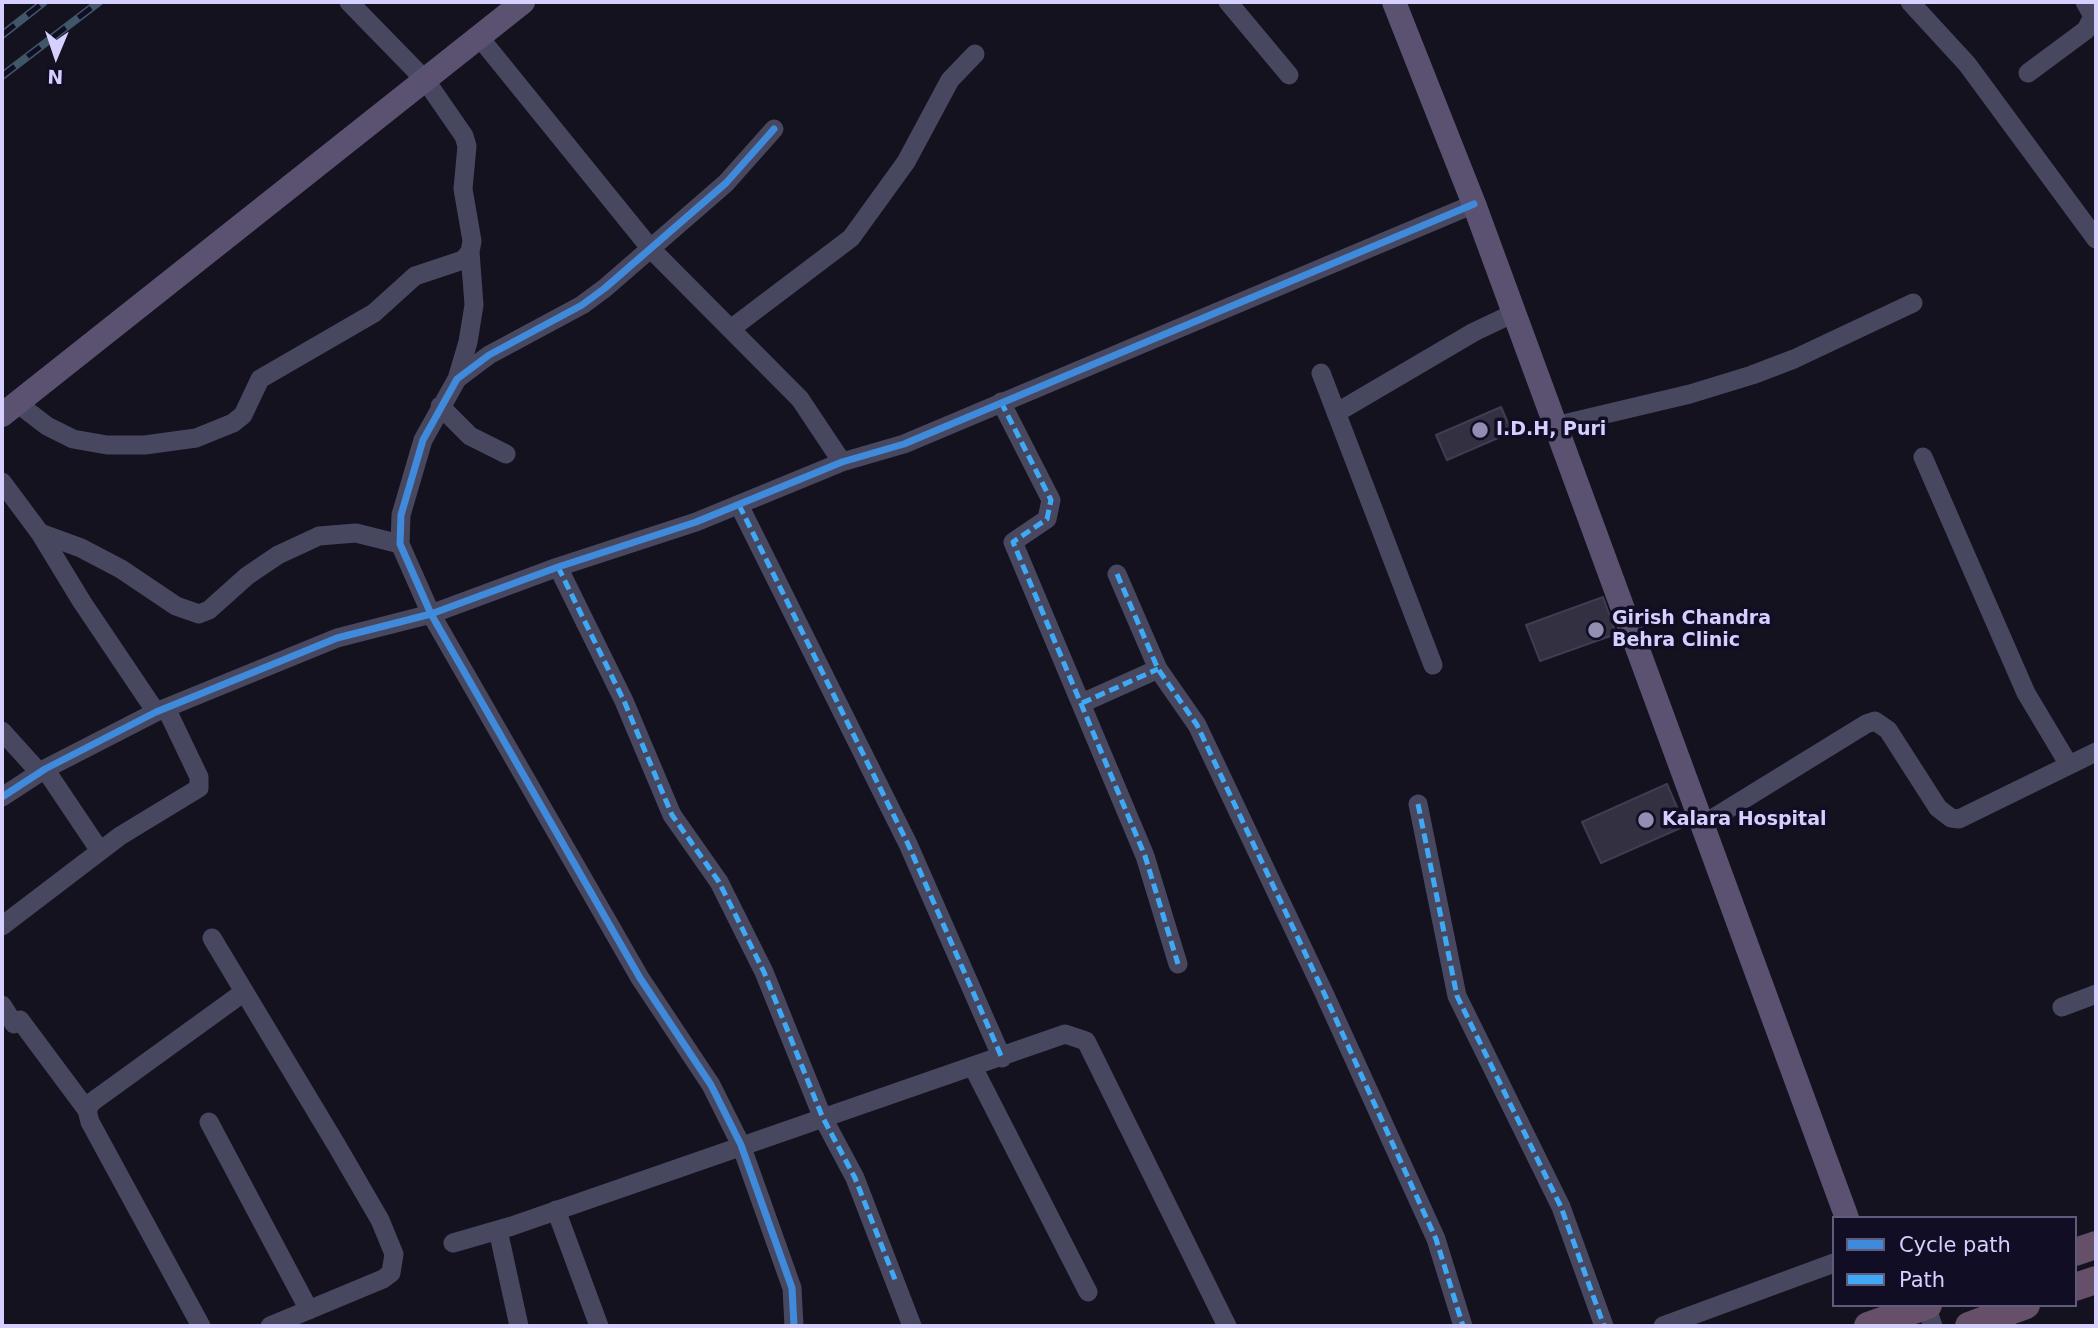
<!DOCTYPE html>
<html>
<head>
<meta charset="utf-8">
<style>
  body { margin:0 }
  #map { position:relative; width:2098px; height:1328px; overflow:hidden; background:#14121f; font-family:"DejaVu Sans",sans-serif }
  canvas { display:block }
  .frame { position:absolute; inset:0; border:4px solid #d5d0ff; pointer-events:none }
  .legend { position:absolute; left:1832px; top:1216px; width:245px; height:91px; box-sizing:border-box; background:#110d24; border:2px solid #5f5b7c; margin:0; padding:9px 12px; list-style:none; font-size:21px; color:#d5d0ff }
  .legend li { display:flex; align-items:center; gap:14px; height:35px }
  .legend b { width:35px; border:2px solid #5f5b7c }
  .north { position:absolute; left:21px; top:21px; width:70px; height:70px; -webkit-text-stroke:5px #110d24; paint-order:stroke; rotate:182deg; font-size:19px; font-weight:700; line-height:28px; text-align:center; color:#d5d0ff }
  .north::after { content:''; display:block; margin:auto; width:24px; height:32px; background:#d5d0ff; clip-path:polygon(50% 0,100% 100%,50% 72%,0 100%) }
</style>
</head>
<body>
<div id="map">
<canvas width="2098" height="1328"></canvas>
<div class="frame"></div>
<ul class="legend">
<li><b style="height:9px;background:#408adc"></b>Cycle path</li>
<li><b style="height:9px;background:#3fa9f5"></b>Path</li>
</ul>
<div class="north">N</div>
</div>
<script>
const c = document.querySelector('canvas').getContext('2d');
c.lineJoin = 'round';
function fill(path, color) { c.fillStyle = color; c.fill(path, 'evenodd'); }
const toPath = rows => new Path2D(rows.map(r => 'M' + r).join(''));
function stroke(path, color, width, dash) { c.strokeStyle = color; c.lineWidth = width; c.lineCap = dash ? 'butt' : 'round'; c.setLineDash(dash || []); c.stroke(path); }
function drawText(font, color, halo, rows, align = 'center') {
  c.font = font + ' "DejaVu Sans",sans-serif'; c.lineWidth = 7; c.setLineDash([]); c.textBaseline = 'middle'; c.strokeStyle = halo; c.fillStyle = color; for (const [text, x, y, turn = 0] of rows) {
    c.save(); c.translate(x, y); c.rotate((+turn || 0) * Math.PI / 180); c.textAlign = isNaN(turn) ? turn : align; if (halo) c.strokeText(text, 0, 0); c.fillText(text, 0, 0); c.restore();
  }
}
const building = toPath([
  [1501,407,1512,432,1447,460,1436,435,1501,407],
  [1603,597,1616,634,1540,661,1526,625,1603,597],
  [1667,784,1685,826,1601,863,1582,822,1667,784]
]);
fill(building, '#323041');
stroke(building, '#403c53', 2);
stroke(toPath([
  [1228,2,1289,75],
  [1910,2,1967,64,2096,239],
  [480,38,651,249,800,399,842,462],
  [2028,73,2086,30,2093,16,2085,2],
  [774,129,726,183,605,288,582,305,489,355,457,379,423,440,401,515,400,544,431,614,640,978,711,1085,741,1145,792,1288,794,1326],
  [732,328,851,238,906,162,950,80,975,54],
  [1321,373,1433,665],
  [457,379,468,342,474,305,470,252],
  [1001,402,1051,500,1047,519,1013,542,1145,856,1178,964],
  [17,403,47,426,73,439,107,445,145,445,196,438,233,423,243,415,260,379,374,313,415,276,463,260,470,252,472,241,463,189,467,146,464,136,426,81,349,2],
  [440,406,470,436,506,454],
  [1336,413,1474,332,1514,313],
  [1555,426,1690,394,1752,375,1794,359,1913,303],
  [1923,457,2026,693,2069,765],
  [2,482,40,533,82,602,156,712],
  [739,505,908,844,1002,1058],
  [40,533,81,548,121,569,176,606,199,614,209,610,247,576,278,555,319,536,356,533,400,544],
  [558,567,624,701,672,815,719,882,764,972,822,1116,855,1178,912,1326],
  [1117,574,1158,669,1197,725,1324,993,1436,1239,1463,1326],
  [1082,703,1158,669],
  [2,731,39,772],
  [45,769,100,851],
  [2,797,45,769,156,712,337,638,431,614,558,567,696,522,842,462,904,444,1474,204],
  [1418,804,1457,996,1561,1207,1604,1326],
  [1702,825,1866,724,1875,721,1888,730,1938,808,1951,818,1959,819,2096,752],
  [2,926,120,836,199,788,199,777,166,708],
  [212,938,337,1146,380,1220,394,1254,391,1273,383,1279,270,1326],
  [2,1005,14,1024],
  [2062,1007,2096,994],
  [20,1020,87,1110],
  [973,1067,1088,1292],
  [209,1122,309,1310],
  [556,1210,599,1326],
  [498,1230,519,1326],
  [453,1243,512,1226,1065,1034,1086,1041,1227,1326],
  [1926,1306,1933,1326],
  [201,1326,90,1122,87,1110,92,1102,244,992],
  [1663,1326,1834,1263]
]), '#484760', 19);
stroke(toPath([
  [1394,2,1474,204,1847,1218],
  [2,415,523,2]
]), '#5b5171', 24);
stroke(toPath([
  [2075,1252,2096,1245],
  [2075,1287,2096,1280],
  [1868,1326,1928,1305],
  [1969,1326,2026,1305]
]), '#654f69', 28);
const rail = toPath([
  [2,35,44,2],
  [2,76,99,2]
]);
stroke(rail, '#405769', 8);
stroke(rail, '#110d24', 5, [16]);
stroke(toPath([
  [1001,402,1051,500,1047,519,1013,542,1145,856,1178,964],
  [739,505,908,844,1002,1058],
  [558,567,624,701,672,815,719,882,764,972,822,1116,855,1178,896,1282],
  [1117,574,1158,669,1197,725,1324,993,1436,1239,1463,1326],
  [1082,703,1158,669],
  [1418,804,1457,996,1561,1207,1604,1326]
]), '#3fa9f5', 5, [10, 5]);
stroke(toPath([
  [774,129,726,183,605,288,582,305,489,355,457,379,423,440,401,515,400,544,431,614,640,978,711,1085,741,1145,792,1288,794,1326],
  [2,797,45,769,156,712,337,638,431,614,558,567,696,522,842,462,904,444,1474,204]
]), '#408adc', 7);
for (const [x, y, r, color] of [
  [1480,430,9,"#918eb1"],
  [1596,630,9,"#918eb1"],
  [1646,820,9,"#918eb1"]
]) { const dot = new Path2D(); dot.arc(x, y, r, 0, 2 * Math.PI); c.fillStyle = color; c.fill(dot); stroke(dot, '#110d24', 2.5); }
drawText('bold 19px', '#d5d0ff', '#110d24', [
  ["I.D.H, Puri",1496,430],
  ["Girish Chandra",1612,619],
  ["Behra Clinic",1612,641],
  ["Kalara Hospital",1662,820]
], 'left');
</script>
</body>
</html>
